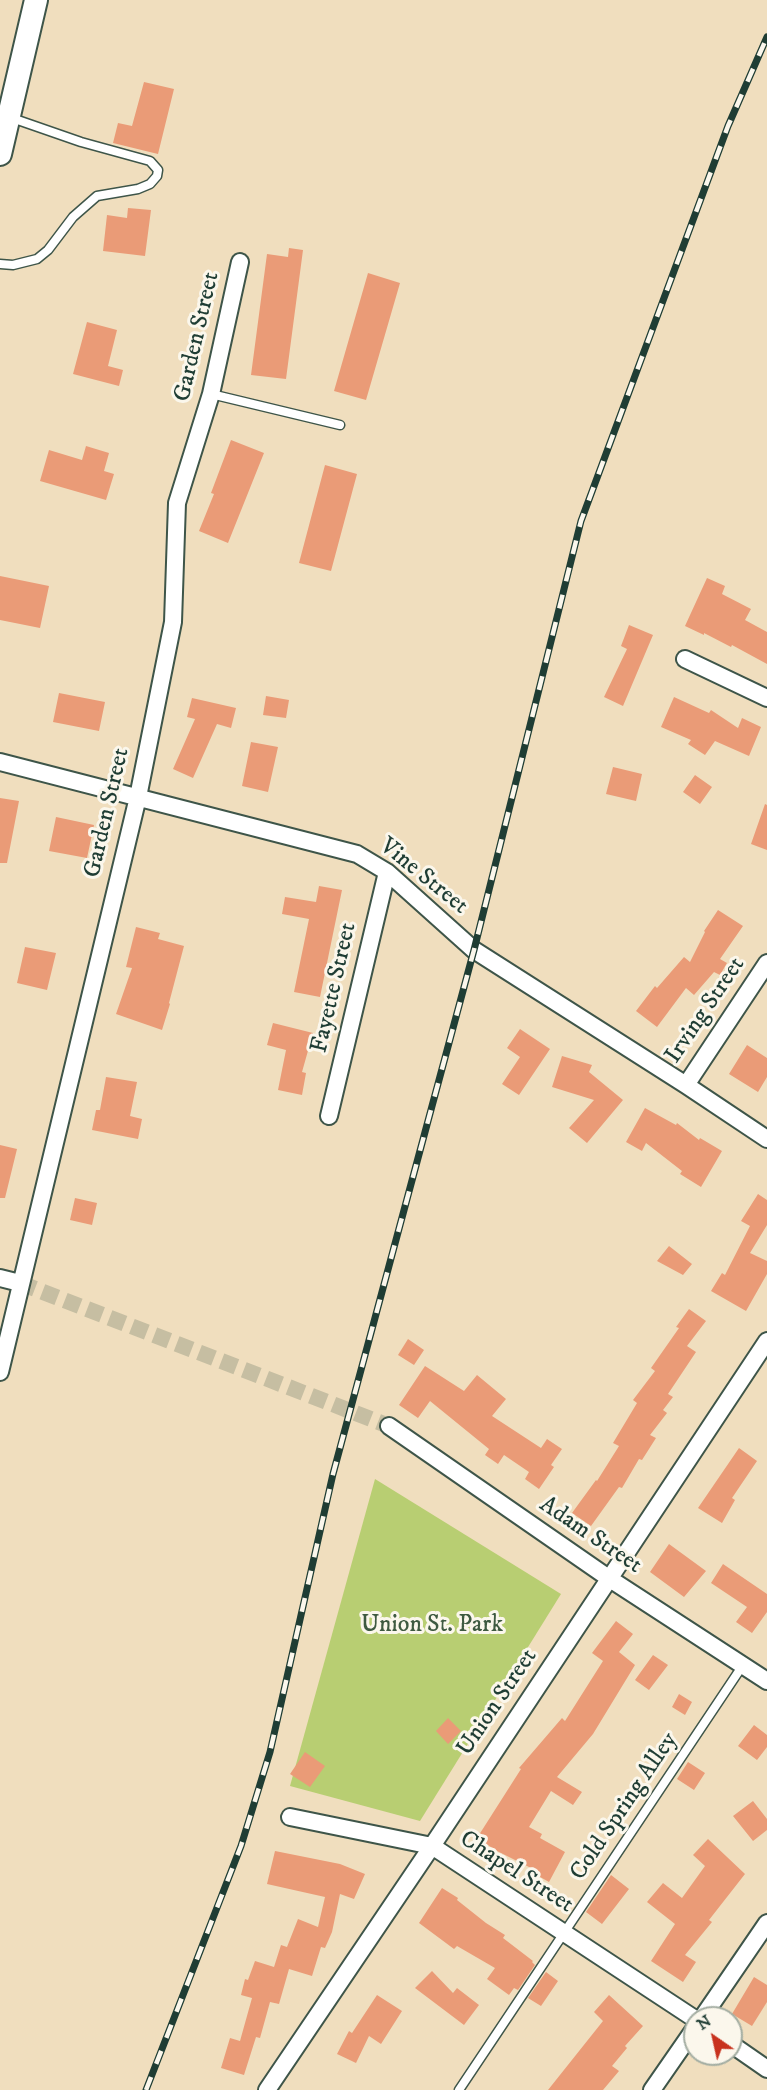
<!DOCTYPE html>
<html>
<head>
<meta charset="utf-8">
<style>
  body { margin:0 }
  #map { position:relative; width:767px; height:2090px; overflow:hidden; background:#f0debe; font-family:"IM FELL DW Pica",serif }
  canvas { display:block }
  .north { position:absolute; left:683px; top:2006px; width:60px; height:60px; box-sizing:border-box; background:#fbf7ec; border:2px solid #a3ada2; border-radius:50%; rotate:326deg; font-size:16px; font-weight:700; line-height:24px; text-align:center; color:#1f3d34 }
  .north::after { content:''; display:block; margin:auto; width:21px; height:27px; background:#c8321e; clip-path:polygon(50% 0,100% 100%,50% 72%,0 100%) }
</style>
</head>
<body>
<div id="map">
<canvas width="767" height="2090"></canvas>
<div class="north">N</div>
</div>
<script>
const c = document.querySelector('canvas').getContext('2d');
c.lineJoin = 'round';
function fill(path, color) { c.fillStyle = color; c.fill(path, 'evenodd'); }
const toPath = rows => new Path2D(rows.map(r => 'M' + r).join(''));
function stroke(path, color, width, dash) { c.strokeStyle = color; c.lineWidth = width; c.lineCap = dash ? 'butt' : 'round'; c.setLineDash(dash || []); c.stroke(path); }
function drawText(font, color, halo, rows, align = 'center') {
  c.font = font + ' "IM FELL DW Pica",serif'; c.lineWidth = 6; c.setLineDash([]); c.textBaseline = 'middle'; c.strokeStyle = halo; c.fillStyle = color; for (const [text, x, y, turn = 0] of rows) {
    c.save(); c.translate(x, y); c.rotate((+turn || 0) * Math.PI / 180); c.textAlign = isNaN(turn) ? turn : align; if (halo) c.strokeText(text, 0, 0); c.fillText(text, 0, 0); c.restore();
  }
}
fill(toPath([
  [375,1479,561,1594,420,1821,290,1786]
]), '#b8ce72');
fill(toPath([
  [144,82,174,89,158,154,113,143,118,123,132,126],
  [128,208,151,210,145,256,103,251,107,215,127,218],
  [289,248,303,250,286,379,251,375,267,254,288,257],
  [368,273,400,283,366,400,334,391],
  [87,322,117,330,108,366,123,370,119,386,73,374],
  [231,440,264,453,228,543,199,531,214,494,211,493],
  [86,446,109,453,104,471,114,474,106,500,40,481,49,450,82,460],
  [325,465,357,474,331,571,299,563],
  [0,576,49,586,40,628,0,620],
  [707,578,725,586,722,594,751,609,745,620,767,632,767,664,732,645,731,647,704,633,704,635,685,626],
  [629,625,653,635,623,706,604,697,627,649,621,646],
  [59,693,105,702,99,731,53,722],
  [266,696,289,700,286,718,263,715],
  [674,697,709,713,711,710,738,728,742,718,761,727,749,756,715,741,705,755,688,744,691,740,661,727],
  [192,698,236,708,231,728,217,724,193,778,173,769,195,719,187,717],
  [251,742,278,747,268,792,242,786],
  [613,767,642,774,636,801,606,794],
  [695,775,712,787,700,804,683,792],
  [0,798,19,801,7,863,0,863],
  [765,804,767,805,767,850,751,844],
  [56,817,94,825,87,858,49,851],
  [319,886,342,890,320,997,294,992,309,919,282,914,285,897,316,902],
  [718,910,743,926,720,959,727,963,720,975,714,972,694,995,686,988,657,1027,636,1011,655,986,657,988,684,957,690,962,705,932,704,931],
  [136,927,160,933,158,939,184,946,169,1003,170,1004,162,1030,116,1014,132,968,126,967],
  [25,947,56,953,47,990,17,983],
  [273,1023,313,1033,302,1072,306,1073,302,1095,278,1090,286,1050,267,1045],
  [520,1029,550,1049,519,1095,502,1084,520,1057,507,1048],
  [747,1045,767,1058,767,1077,758,1092,729,1074],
  [562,1056,592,1065,589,1072,623,1100,587,1143,569,1128,594,1100,552,1087],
  [106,1077,137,1082,130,1116,142,1119,138,1139,92,1130,96,1110,100,1110],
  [645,1108,676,1125,677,1123,699,1140,700,1138,722,1151,701,1187,680,1174,682,1171,646,1143,642,1151,626,1142],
  [0,1145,17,1149,5,1198,0,1198],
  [758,1194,767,1200,767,1225,750,1253,767,1261,767,1274,746,1311,711,1291,722,1273,725,1275,750,1226,741,1221],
  [75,1198,97,1203,92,1225,70,1220],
  [669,1246,692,1264,683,1275,657,1261],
  [689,1309,706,1321,687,1346,696,1352,668,1394,673,1397,663,1410,667,1413,650,1435,656,1438,642,1460,639,1459,622,1488,619,1487,591,1526,572,1513,596,1480,597,1481,619,1446,613,1443,637,1403,633,1400,655,1371,651,1368,679,1328,676,1327],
  [408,1339,424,1350,414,1365,398,1355],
  [425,1366,464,1391,477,1375,506,1399,492,1416,541,1448,547,1439,562,1449,551,1465,554,1467,539,1489,525,1479,529,1472,504,1455,498,1464,485,1455,489,1449,430,1401,418,1418,399,1405],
  [739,1448,757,1461,732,1498,735,1500,722,1523,698,1508],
  [669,1544,706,1571,684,1597,650,1572],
  [723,1564,767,1594,767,1612,752,1633,736,1622,747,1607,711,1583],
  [616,1621,633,1634,619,1652,635,1665,593,1734,557,1777,582,1792,573,1805,551,1791,529,1827,542,1834,540,1838,565,1852,549,1882,533,1873,535,1870,497,1851,477,1838,521,1769,519,1768,562,1718,565,1721,603,1661,592,1653],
  [653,1655,668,1665,649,1690,635,1680],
  [679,1694,692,1702,685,1715,672,1707],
  [448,1718,461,1731,448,1744,436,1731],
  [754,1725,767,1735,767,1747,757,1760,738,1746],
  [305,1752,325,1766,310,1787,290,1774],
  [688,1762,705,1773,694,1790,677,1779],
  [753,1801,767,1819,767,1830,753,1841,733,1816],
  [708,1839,745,1874,709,1920,712,1922,685,1955,696,1962,683,1982,651,1961,675,1924,647,1902,663,1883,682,1898,705,1866,693,1855],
  [275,1851,340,1864,365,1874,354,1899,340,1894,332,1932,325,1948,321,1947,312,1976,289,1969,279,2004,270,2002,260,2038,256,2037,244,2075,221,2068,230,2038,240,2041,252,1998,241,1995,245,1979,248,1980,255,1961,274,1967,281,1945,287,1947,298,1919,318,1927,325,1897,267,1884],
  [611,1875,629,1889,602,1924,586,1912],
  [442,1888,458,1898,457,1900,486,1923,505,1935,503,1938,533,1961,532,1962,535,1965,518,1990,514,1988,509,1995,487,1979,495,1968,457,1946,454,1949,419,1923],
  [432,1971,453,1993,457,1988,479,2005,464,2025,415,1988],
  [546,1972,558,1981,541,2006,528,1998],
  [754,1977,767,1985,767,2002,752,2026,732,2014],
  [377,1995,402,2011,381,2044,369,2036,356,2063,337,2054,349,2031,352,2033],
  [609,1995,643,2026,625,2046,627,2048,612,2066,619,2071,603,2090,548,2090,603,2021,594,2012]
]), '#ea9b77');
stroke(toPath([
  [20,1283,389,1426]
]), '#c6bea2', 16, [16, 8]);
const lane = toPath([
  [0,264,13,265,37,259,48,250,73,217,97,196,138,189,150,184,157,176,158,170,150,161,81,142,9,117],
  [211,394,340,425],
  [459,2090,743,1665]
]);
const street = toPath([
  [685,659,767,698],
  [0,762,357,854,387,872,474,950,686,1085,767,1139],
  [686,1085,767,963],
  [329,1116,387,872],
  [0,1278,20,1283],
  [0,1372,138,797,173,622,177,503,211,394,240,262],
  [389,1426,610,1579,767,1681],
  [290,1817,432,1846,695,2019],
  [702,2018,767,1923],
  [731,2044,767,2069],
  [267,2090,432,1846,767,1341],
  [652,2090,695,2028]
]);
const secondary = toPath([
  [0,154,36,0]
]);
stroke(lane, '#3e5549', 11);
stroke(street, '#3e5549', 20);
stroke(secondary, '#3e5549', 26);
stroke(lane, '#fff', 8);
stroke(street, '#fff', 16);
stroke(secondary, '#fff', 22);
const rail = toPath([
  [146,2090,241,1846,270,1752,333,1474,474,950,581,521,728,126,767,37]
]);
stroke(rail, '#1f3d34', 7);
stroke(rail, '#fbf7ec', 4.5, [14]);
drawText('24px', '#1f3d34', '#fbf7ec', [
  ["Garden Street",198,337,-77],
  ["Garden Street",108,813,-77],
  ["Vine Street",423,877,39],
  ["Fayette Street",335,988,-77],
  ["Irving Street",706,1011,-56],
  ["Adam Street",590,1536,34],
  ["Union Street",498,1703,-56],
  ["Cold Spring Alley",625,1807,-56],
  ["Chapel Street",516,1873,33]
]);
drawText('24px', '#3e5a40', '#fbf7ec', [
  ["Union St. Park",432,1626]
]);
</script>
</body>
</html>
